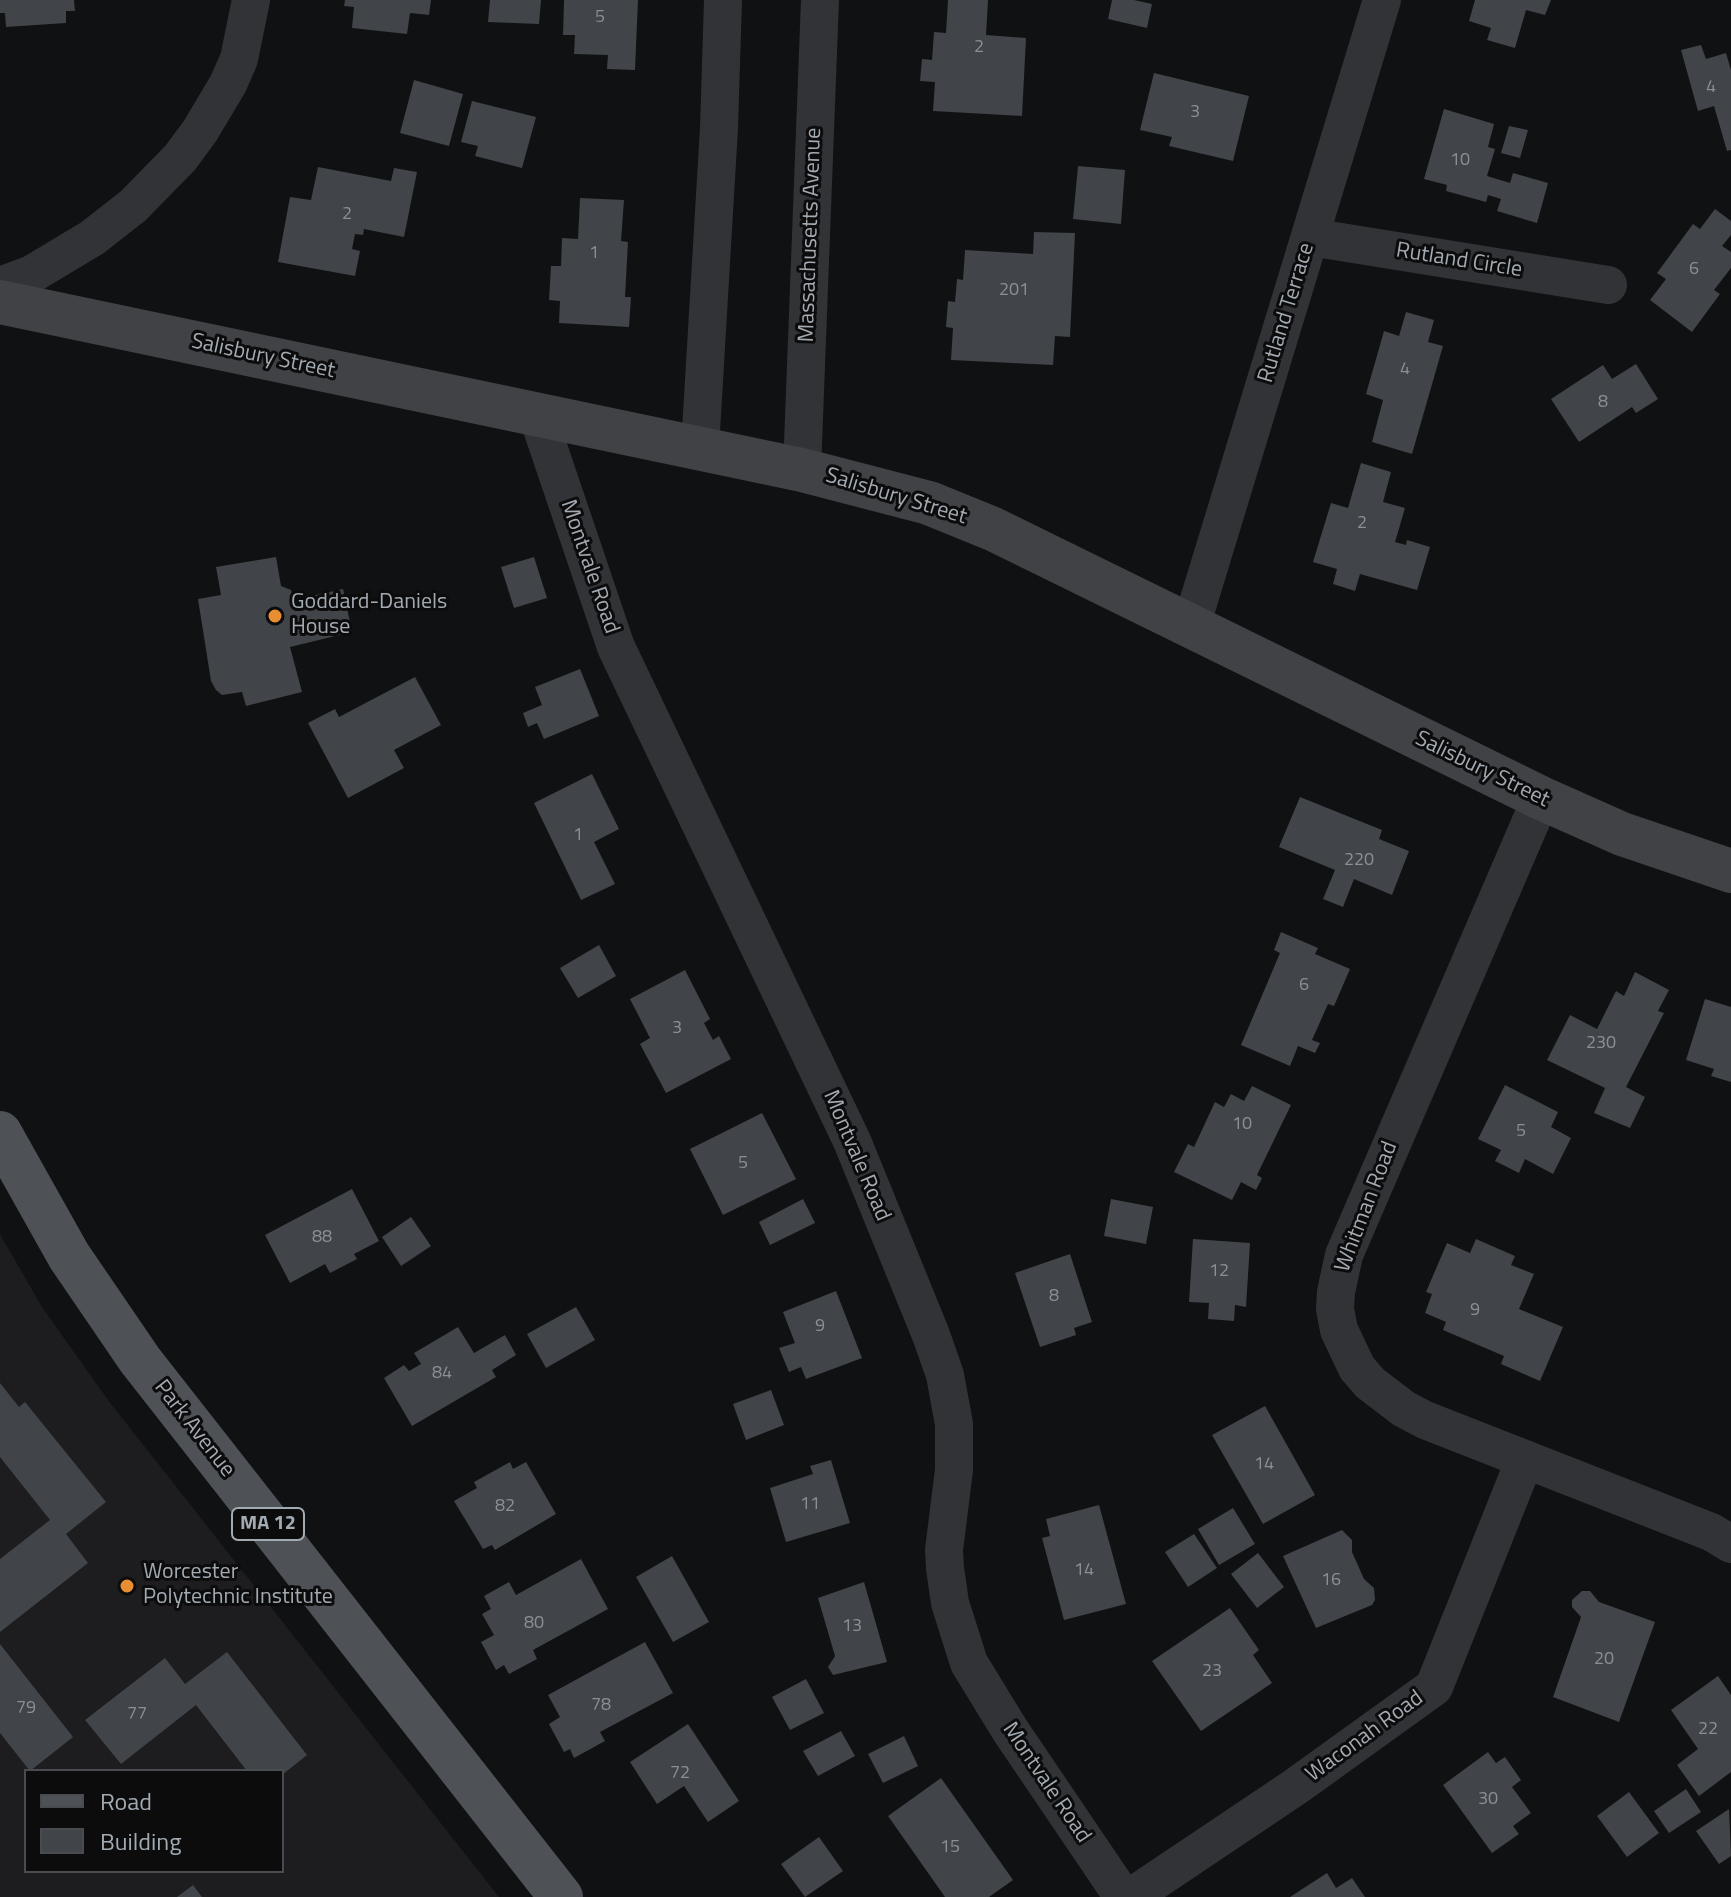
<!DOCTYPE html>
<html>
<head>
<meta charset="utf-8">
<style>
  body { margin:0 }
  #map { position:relative; width:1731px; height:1897px; overflow:hidden; background:#101112; font-family:"Titillium Web",sans-serif }
  canvas { display:block }
  .legend { position:absolute; left:24px; top:1769px; width:260px; height:104px; box-sizing:border-box; background:#0c0c0d; border:2px solid #484b4f; margin:0; padding:10px 14px; list-style:none; font-size:24px; color:#a2aab2 }
  .legend li { display:flex; align-items:center; gap:16px; height:40px }
  .legend b { width:40px; border:2px solid #484b4f }
</style>
</head>
<body>
<div id="map">
<canvas width="1731" height="1897"></canvas>
<ul class="legend">
<li><b style="height:10px;background:#4e5155"></b>Road</li>
<li><b style="height:22px;background:#414448"></b>Building</li>
</ul>
</div>
<script>
const c = document.querySelector('canvas').getContext('2d');
c.lineJoin = 'round';
function fill(path, color) { c.fillStyle = color; c.fill(path, 'evenodd'); }
const toPath = rows => new Path2D(rows.map(r => 'M' + r).join(''));
function stroke(path, color, width, dash) { c.strokeStyle = color; c.lineWidth = width; c.lineCap = dash ? 'butt' : 'round'; c.setLineDash(dash || []); c.stroke(path); }
function drawText(font, color, halo, rows, align = 'center') {
  c.font = font + ' "Titillium Web",sans-serif'; c.lineWidth = 6; c.setLineDash([]); c.textBaseline = 'middle'; c.strokeStyle = halo; c.fillStyle = color; for (const [text, x, y, turn = 0] of rows) {
    c.save(); c.translate(x, y); c.rotate((+turn || 0) * Math.PI / 180); c.textAlign = isNaN(turn) ? turn : align; if (halo) c.strokeText(text, 0, 0); c.fillText(text, 0, 0); c.restore();
  }
}
fill(toPath([
  [0,1234,42,1307,108,1400,499,1897,0,1897],
  [26,1771,282,1771,282,1871,26,1871]
]), '#1d1d1f');
fill(toPath([
  [0,0,74,0,75,11,66,11,66,23,6,27,5,13,0,13],
  [345,0,431,0,429,15,410,13,407,34,352,28,354,7,344,6],
  [490,0,541,0,539,24,488,22],
  [564,0,638,0,635,70,607,69,608,55,574,54,575,35,563,35],
  [948,0,988,0,986,35,1026,38,1022,116,933,111,935,82,920,81,922,59,932,60,934,32,946,33],
  [1112,0,1134,0,1152,4,1147,28,1108,19],
  [1475,0,1551,0,1545,15,1526,10,1515,48,1487,40,1491,28,1469,21],
  [1701,45,1706,59,1726,53,1731,70,1731,150,1727,151,1714,106,1698,111,1681,50],
  [1154,73,1249,96,1233,161,1169,146,1172,137,1140,130],
  [414,80,463,94,449,146,400,133],
  [472,101,536,117,522,168,475,156,478,146,461,142],
  [1444,109,1494,124,1488,147,1495,149,1487,176,1510,183,1513,173,1548,183,1537,223,1497,211,1501,199,1488,195,1486,202,1446,191,1447,185,1424,179],
  [1509,126,1528,130,1520,158,1501,153],
  [1078,166,1125,170,1121,224,1073,219],
  [318,167,391,181,394,168,417,172,404,237,364,229,363,235,355,234,352,249,360,251,355,276,278,262,290,197,311,200],
  [580,198,624,200,621,241,628,242,625,297,631,297,629,327,559,323,560,301,549,300,551,266,561,266,562,238,578,239],
  [1715,209,1731,221,1731,235,1722,246,1731,252,1731,268,1714,290,1720,294,1692,332,1650,300,1666,279,1657,273,1693,224,1700,229],
  [1034,232,1075,233,1070,337,1055,336,1053,365,951,360,953,328,946,327,948,301,955,302,957,279,963,280,965,250,1033,254],
  [1406,312,1434,320,1428,342,1443,346,1412,454,1372,442,1383,400,1366,394,1384,331,1399,336],
  [1636,364,1658,399,1636,413,1632,407,1579,442,1551,399,1603,365,1612,379],
  [1361,463,1391,472,1383,502,1405,508,1395,542,1406,545,1407,540,1430,547,1417,590,1360,574,1355,591,1333,584,1337,569,1313,562,1331,503,1348,508],
  [276,557,281,586,291,590,294,600,343,589,352,632,290,647,302,692,246,706,242,692,222,695,216,690,211,681,198,599,221,595,216,567],
  [534,557,547,598,514,608,501,567],
  [580,669,599,716,544,739,537,723,528,727,523,713,542,705,535,687],
  [415,677,441,725,394,750,404,768,348,798,308,723,335,709,339,717],
  [592,774,619,829,594,842,615,884,581,900,534,803],
  [1300,797,1382,830,1379,839,1409,851,1392,895,1354,879,1343,907,1323,899,1335,870,1279,847],
  [1281,932,1318,948,1315,954,1350,969,1334,1006,1328,1004,1312,1040,1320,1043,1315,1053,1298,1046,1290,1066,1241,1045,1280,953,1274,950],
  [599,945,616,976,578,998,560,968],
  [685,970,710,1019,704,1023,713,1040,719,1036,731,1059,666,1093,640,1044,650,1038,630,999],
  [1635,972,1669,990,1658,1011,1664,1013,1626,1087,1645,1097,1630,1128,1594,1113,1605,1088,1547,1060,1570,1015,1597,1029,1616,991,1624,996],
  [1705,999,1731,1007,1731,1082,1711,1076,1714,1069,1686,1060],
  [1505,1085,1558,1112,1551,1127,1571,1138,1553,1174,1525,1159,1519,1173,1495,1161,1501,1150,1478,1139],
  [1252,1086,1291,1105,1257,1175,1262,1178,1256,1190,1241,1182,1232,1200,1174,1172,1188,1144,1194,1147,1215,1102,1224,1107,1231,1094,1244,1101],
  [762,1113,796,1179,723,1215,690,1149],
  [352,1189,379,1241,354,1254,357,1259,330,1273,325,1264,290,1283,265,1235],
  [803,1199,815,1223,770,1245,759,1222],
  [1111,1199,1153,1207,1146,1244,1104,1236],
  [411,1217,431,1246,401,1266,382,1237],
  [1193,1239,1250,1243,1246,1307,1235,1305,1234,1321,1208,1319,1209,1303,1189,1302],
  [1476,1239,1515,1256,1511,1265,1534,1274,1519,1309,1563,1327,1540,1381,1501,1364,1504,1356,1443,1330,1446,1322,1425,1313,1432,1294,1426,1292,1447,1243,1470,1253],
  [1070,1254,1092,1322,1074,1328,1076,1335,1040,1347,1015,1273],
  [836,1291,862,1358,806,1379,801,1367,789,1372,779,1348,795,1343,783,1312],
  [576,1307,595,1340,546,1368,527,1334],
  [458,1327,474,1353,505,1335,516,1355,492,1370,496,1377,412,1426,384,1378,404,1365,409,1371,421,1364,414,1353],
  [0,1383,19,1407,25,1402,106,1502,66,1534,88,1563,0,1632,0,1559,50,1520,0,1457],
  [771,1390,784,1425,746,1440,733,1404],
  [1265,1406,1315,1495,1263,1524,1212,1435],
  [831,1460,850,1523,786,1542,770,1488,813,1474,810,1466],
  [510,1462,513,1469,526,1462,556,1514,495,1550,492,1545,483,1549,454,1501,477,1488,474,1482],
  [1099,1505,1126,1604,1064,1620,1042,1538,1050,1536,1046,1519],
  [1233,1508,1255,1544,1219,1565,1198,1529],
  [1342,1530,1352,1540,1352,1552,1364,1579,1374,1588,1375,1600,1372,1605,1316,1628,1283,1556],
  [1194,1534,1217,1568,1188,1587,1165,1552],
  [1258,1553,1284,1587,1257,1608,1231,1574],
  [672,1556,709,1622,673,1642,636,1577],
  [581,1559,608,1609,533,1650,537,1659,509,1674,504,1665,496,1670,481,1642,494,1635,482,1614,491,1609,484,1596,509,1582,516,1595],
  [864,1582,887,1662,833,1675,828,1667,835,1656,818,1598],
  [1582,1591,1590,1591,1599,1602,1655,1622,1619,1722,1553,1697,1581,1617,1572,1607,1572,1600],
  [1230,1608,1259,1650,1253,1655,1272,1683,1201,1731,1152,1661],
  [645,1642,673,1693,600,1732,605,1741,574,1758,570,1749,564,1752,549,1724,560,1717,548,1695],
  [0,1644,73,1737,30,1771,0,1733],
  [227,1652,307,1755,282,1775,282,1771,247,1771,196,1705,121,1764,85,1720,165,1658,185,1684],
  [1718,1676,1731,1695,1731,1772,1699,1796,1677,1765,1698,1749,1671,1710],
  [806,1679,824,1713,790,1730,772,1697],
  [688,1724,739,1801,708,1822,684,1786,657,1804,630,1762],
  [841,1731,855,1756,818,1776,803,1751],
  [904,1736,918,1766,883,1783,868,1754],
  [1488,1752,1496,1763,1505,1757,1521,1780,1512,1787,1531,1813,1513,1826,1519,1834,1492,1853,1443,1785],
  [941,1778,1013,1880,989,1897,945,1897,888,1816],
  [1686,1789,1701,1812,1669,1833,1654,1811],
  [1629,1792,1659,1833,1627,1857,1597,1816],
  [1729,1809,1731,1856,1719,1864,1696,1831],
  [819,1837,843,1871,805,1897,781,1864],
  [1327,1873,1336,1888,1352,1878,1365,1897,1290,1897],
  [193,1885,202,1897,177,1897]
]), '#414448');
stroke(toPath([
  [1310,237,1608,285],
  [0,286,32,274,92,238,133,206,180,158,200,131,228,84,239,59,251,0],
  [537,414,616,647,852,1141,931,1335,945,1375,954,1424,954,1470,944,1550,945,1568,950,1603,969,1663,1010,1730,1123,1897],
  [700,448,719,128,723,0],
  [802,470,820,0],
  [1191,626,1382,0],
  [1541,798,1344,1255,1336,1292,1335,1309,1339,1330,1357,1368,1370,1383,1404,1409,1425,1420,1711,1532,1731,1544],
  [1131,1897,1295,1787,1434,1687,1525,1459]
]), '#323337', 38);
stroke(toPath([
  [0,302,802,470,929,503,993,529,1541,798,1622,834,1731,871]
]), '#404246', 44);
stroke(toPath([
  [0,1133,69,1256,140,1360,561,1897]
]), '#4e5155', 44);
for (const [x, y, r, color] of [
  [275,616,8,"#e88e32"],
  [127,1586,8,"#e88e32"]
]) { const dot = new Path2D(); dot.arc(x, y, r, 0, 2 * Math.PI); c.fillStyle = color; c.fill(dot); stroke(dot, '#0c0c0d', 3); }
drawText('18px', '#8a9098', null, [
  ["5",600,18],
  ["2",979,48],
  ["4",1711,88],
  ["3",1195,113],
  ["10",1460,161],
  ["2",347,215],
  ["1",594,254],
  ["6",1694,270],
  ["201",1014,291],
  ["4",1405,370],
  ["8",1603,403],
  ["2",1362,524],
  ["1",578,836],
  ["220",1359,861],
  ["6",1304,986],
  ["3",677,1029],
  ["230",1601,1044],
  ["10",1242,1125],
  ["5",1521,1132],
  ["5",743,1164],
  ["88",322,1238],
  ["12",1219,1272],
  ["8",1054,1297],
  ["9",1475,1311],
  ["9",820,1327],
  ["84",442,1374],
  ["14",1264,1465],
  ["11",810,1505],
  ["82",505,1507],
  ["14",1084,1571],
  ["16",1331,1581],
  ["80",534,1624],
  ["13",852,1627],
  ["20",1604,1660],
  ["23",1212,1672],
  ["78",601,1706],
  ["79",26,1709],
  ["77",137,1715],
  ["22",1708,1730],
  ["72",680,1774],
  ["30",1488,1800],
  ["15",950,1848]
]);
for (const [x, y, w] of [
  [268,1524,72]
]) { const box = new Path2D(); box.roundRect(x - w / 2, y - 16, w, 32, 6); c.fillStyle = '#0c0c0d'; c.fill(box); stroke(box, '#a2aab2', 2); }
drawText('bold 20px', '#a2aab2', null, [
  ["MA 12",268,1524]
]);
drawText('22px', '#a2aab2', '#0c0c0d', [
  ["Massachusetts Avenue",811,235,-88],
  ["Rutland Circle",1459,261,9],
  ["Rutland Terrace",1287,313,-73],
  ["Salisbury Street",263,357,12],
  ["Salisbury Street",896,497,17],
  ["Montvale Road",589,567,71],
  ["Salisbury Street",1482,770,26],
  ["Montvale Road",856,1156,67],
  ["Whitman Road",1367,1207,-69],
  ["Park Avenue",194,1429,52],
  ["Waconah Road",1365,1737,-36],
  ["Montvale Road",1046,1783,56]
]);
drawText('22px', '#a2aab2', '#0c0c0d', [
  ["Goddard-Daniels",291,603],
  ["House",291,628],
  ["Worcester",143,1573],
  ["Polytechnic Institute",143,1598]
], 'left');
</script>
</body>
</html>
